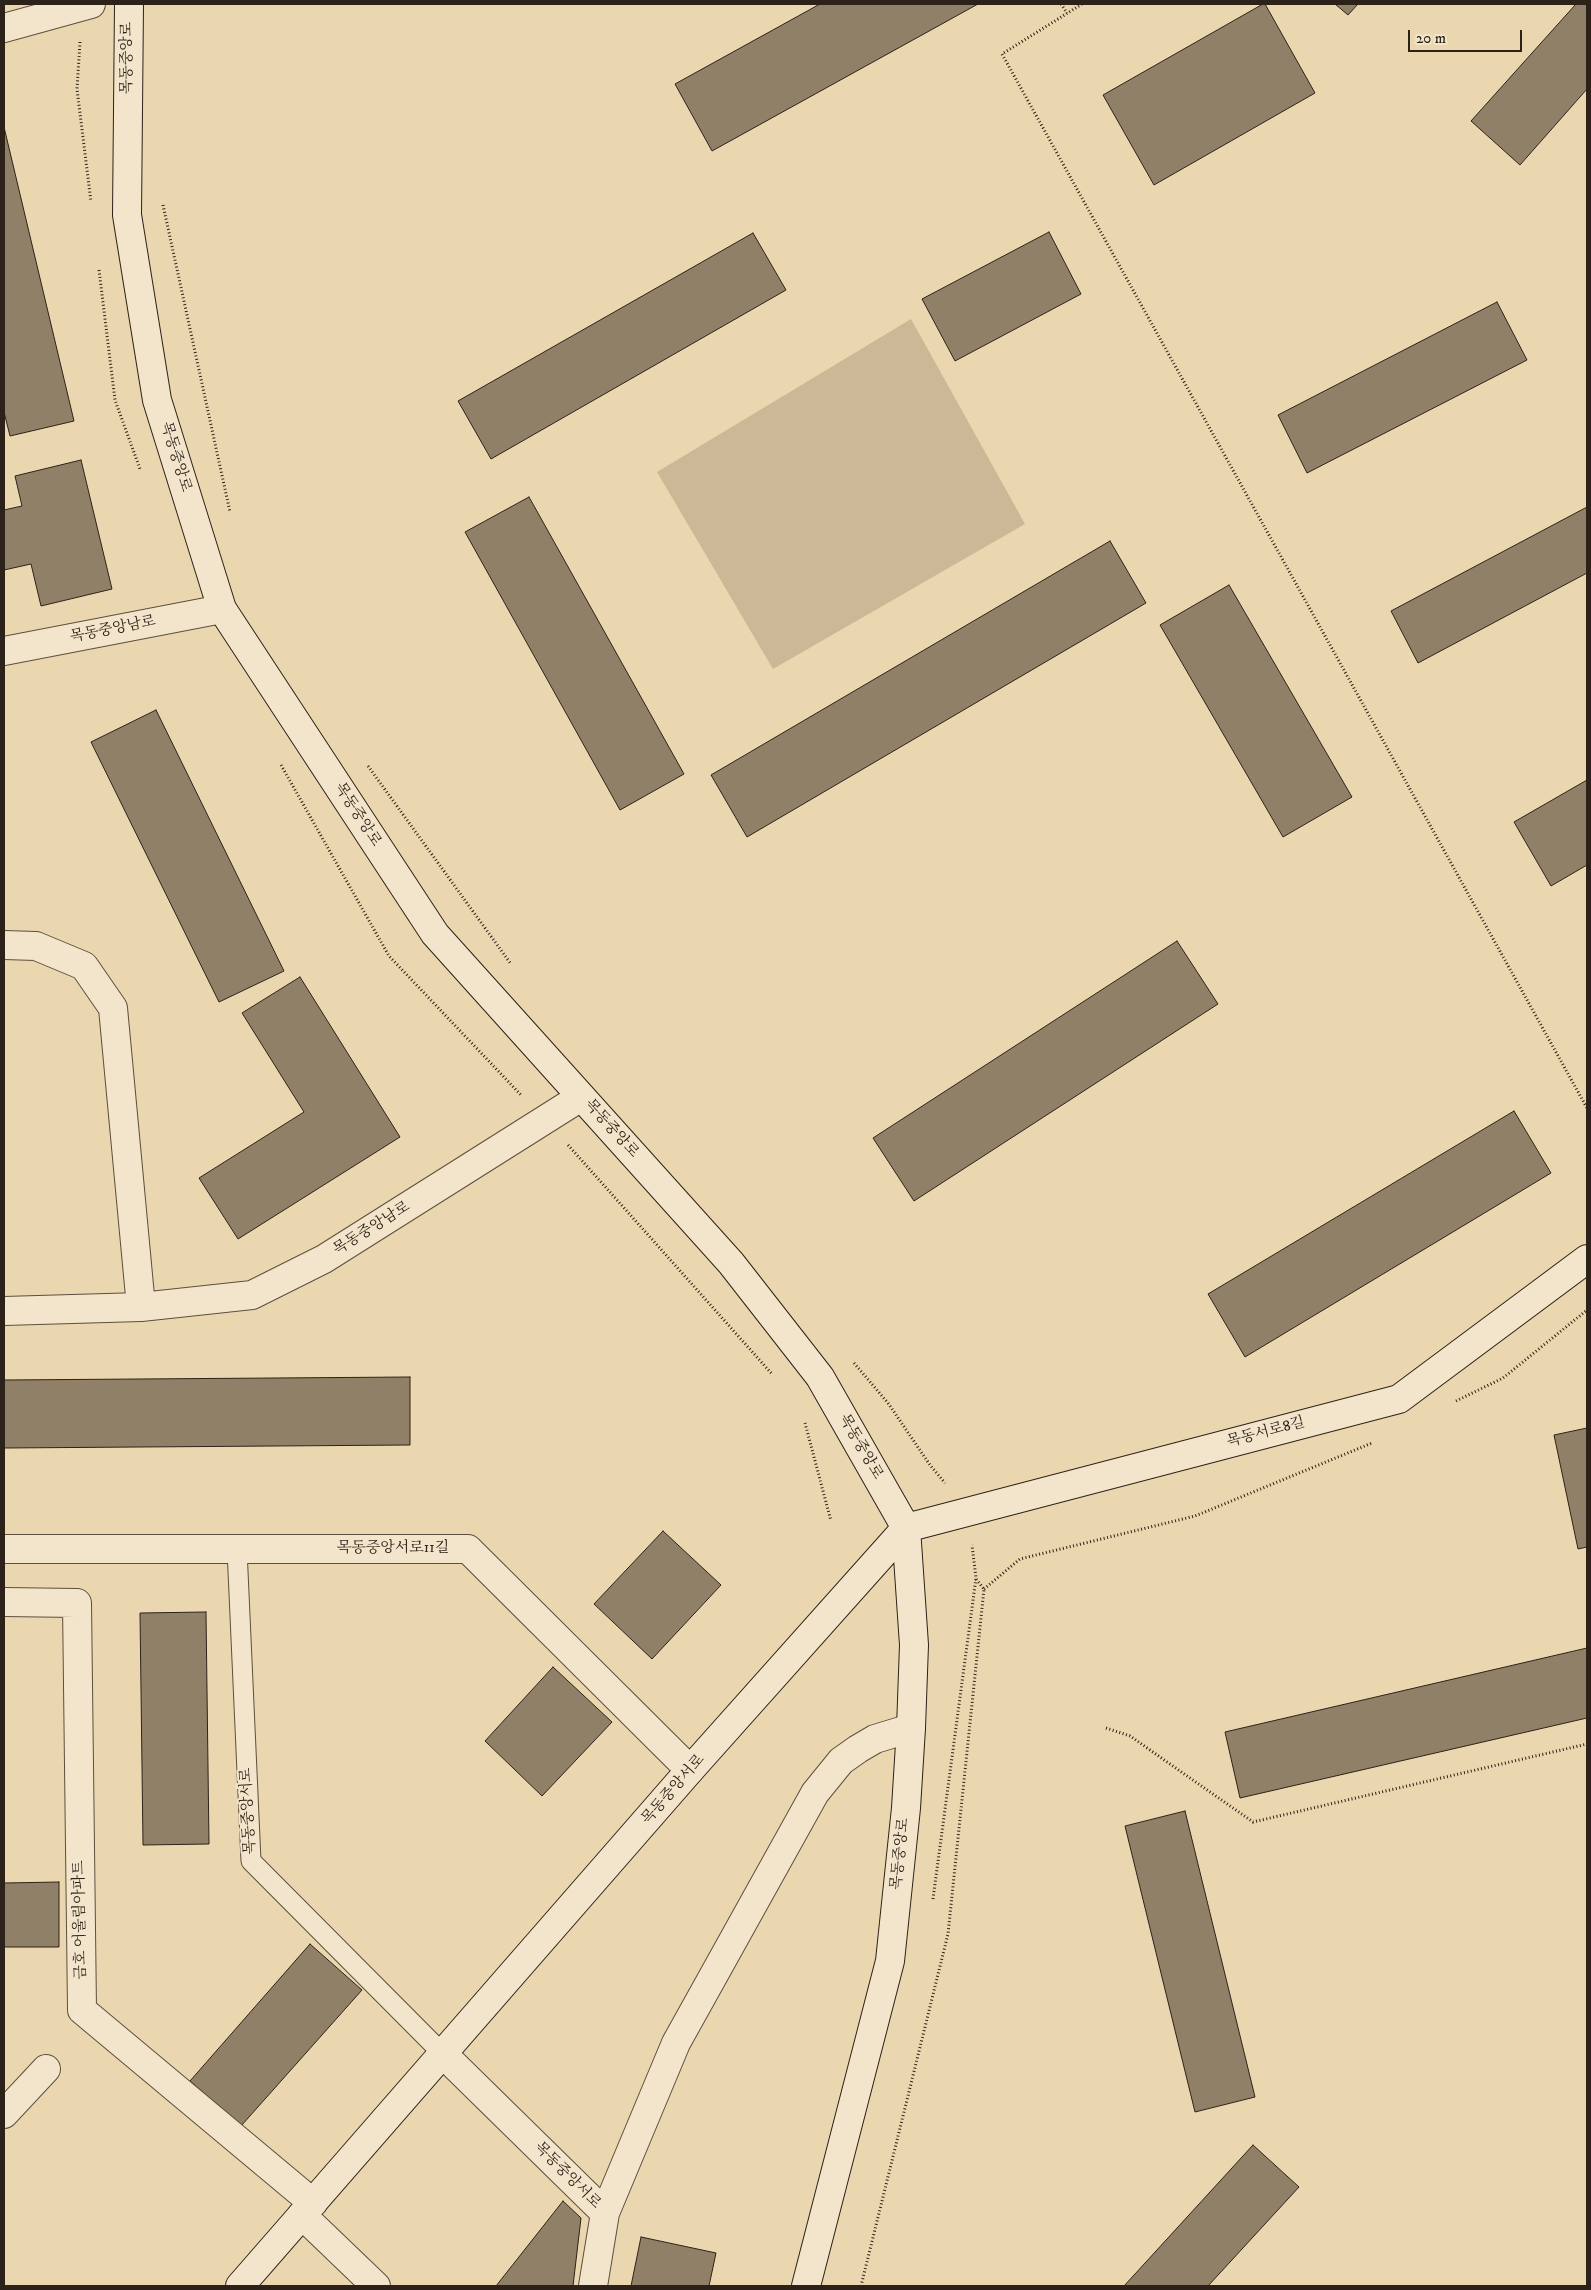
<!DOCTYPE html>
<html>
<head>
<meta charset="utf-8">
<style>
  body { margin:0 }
  #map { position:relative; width:1591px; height:2290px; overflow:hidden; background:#ebd7af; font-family:"IM FELL DW Pica",serif }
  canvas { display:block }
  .frame { position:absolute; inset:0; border:5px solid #2d2219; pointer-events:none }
  .scale { position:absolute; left:1408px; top:30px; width:114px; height:22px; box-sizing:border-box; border:2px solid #2d2219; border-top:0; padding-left:6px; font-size:15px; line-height:18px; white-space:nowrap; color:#2d2219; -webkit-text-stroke:4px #f2e5cb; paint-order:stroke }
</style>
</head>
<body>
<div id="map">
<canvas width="1591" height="2290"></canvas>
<div class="frame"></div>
<div class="scale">20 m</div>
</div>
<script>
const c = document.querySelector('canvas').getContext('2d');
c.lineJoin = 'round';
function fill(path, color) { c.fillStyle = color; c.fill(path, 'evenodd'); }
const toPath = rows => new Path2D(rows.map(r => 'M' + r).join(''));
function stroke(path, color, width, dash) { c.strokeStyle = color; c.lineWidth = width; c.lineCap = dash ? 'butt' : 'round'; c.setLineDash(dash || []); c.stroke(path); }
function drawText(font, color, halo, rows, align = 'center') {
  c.font = font + ' "IM FELL DW Pica","Noto Serif KR",serif'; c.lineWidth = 4; c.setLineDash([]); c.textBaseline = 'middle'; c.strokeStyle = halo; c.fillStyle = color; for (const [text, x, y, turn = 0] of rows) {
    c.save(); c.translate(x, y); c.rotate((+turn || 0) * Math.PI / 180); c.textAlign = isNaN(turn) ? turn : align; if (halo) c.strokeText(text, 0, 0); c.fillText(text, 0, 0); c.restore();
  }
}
fill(toPath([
  [911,319,1025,524,773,669,657,472]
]), '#cbb896');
const building = toPath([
  [820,4,978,4,712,151,675,84,820,4],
  [1263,4,1265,4,1315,93,1154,185,1103,95,1263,4],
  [1335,4,1358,4,1348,15,1335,4],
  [1576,4,1587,4,1587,89,1520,165,1471,121,1576,4],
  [4,127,74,421,10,436,4,412,4,127],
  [1049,232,1081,294,955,361,922,299,1049,232],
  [753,233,786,290,491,459,458,401,753,233],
  [1497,302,1527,360,1307,473,1278,415,1497,302],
  [81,460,112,589,41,606,31,564,4,570,4,510,22,506,15,476,81,460],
  [529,497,684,774,620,810,465,532,529,497],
  [1587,507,1587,573,1418,663,1391,611,1587,507],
  [1110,541,1146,603,747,837,711,775,1110,541],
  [1229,585,1352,797,1283,837,1160,625,1229,585],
  [156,710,284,971,219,1002,91,742,156,710],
  [1587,780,1587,865,1551,886,1514,822,1587,780],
  [1177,941,1218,1004,914,1201,873,1138,1177,941],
  [300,977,400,1137,238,1239,199,1178,304,1112,242,1013,300,977],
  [1514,1111,1551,1173,1245,1357,1208,1294,1514,1111],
  [410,1377,410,1445,4,1448,4,1380,410,1377],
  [1587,1428,1587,1547,1578,1549,1554,1435,1587,1428],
  [663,1531,721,1585,652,1659,594,1604,663,1531],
  [206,1612,209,1844,143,1845,140,1613,206,1612],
  [1587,1648,1587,1718,1240,1798,1225,1732,1587,1648],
  [553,1667,612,1722,542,1796,485,1741,553,1667],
  [1185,1811,1255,2097,1195,2112,1125,1826,1185,1811],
  [59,1882,59,1947,4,1947,4,1883,59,1882],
  [310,1944,362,1990,241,2126,190,2081,310,1944],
  [1253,2145,1299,2187,1208,2286,1124,2286,1253,2145],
  [563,2201,581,2218,573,2286,496,2286,563,2201],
  [641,2237,716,2253,709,2286,631,2286,641,2237]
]);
fill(building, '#908067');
stroke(building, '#2d2219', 1);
const lane = toPath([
  [237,1549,251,1861,443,2054]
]);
const street = toPath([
  [4,28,91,4],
  [4,651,222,609],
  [4,945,36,946,84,966,113,1008,141,1307,252,1295,324,1259,581,1097],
  [4,1311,141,1307],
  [4,1549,468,1549,690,1770],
  [4,1602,77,1603,82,2010,313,2203],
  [443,2054,605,2213],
  [4,2114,46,2069],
  [302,2215,376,2286],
  [593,2286,605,2213,676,2043,815,1793,841,1761,858,1749,875,1739,911,1728]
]);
const secondary = toPath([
  [129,4,127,215,157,400,222,609,435,934,731,1263,820,1377,906,1528,914,1645,911,1728,906,1808,890,1961,806,2286],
  [906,1528,1399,1399,1587,1259],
  [240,2286,690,1770,906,1528]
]);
stroke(lane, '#5c4f3e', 21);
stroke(street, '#5c4f3e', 30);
stroke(secondary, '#2d2219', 30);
stroke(toPath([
  [1061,4,1067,13],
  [1082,4,1002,54,1587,1108],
  [80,42,77,89,91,202],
  [163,205,230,512],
  [99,270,115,400,140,469],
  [281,765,389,956,521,1095],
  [368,766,511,964],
  [568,1145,772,1374],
  [854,1363,888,1403,930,1465,945,1483],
  [1456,1401,1503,1378,1587,1310],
  [805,1423,831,1521],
  [984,1589,1020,1559,1195,1516,1372,1443],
  [1106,1728,1130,1736,1253,1822,1587,1744],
  [933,1899,976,1578,972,1545],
  [861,2286,948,1934,984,1589,976,1579]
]), '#2d2219', 3, [1, 2.5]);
stroke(lane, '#f2e5cb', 19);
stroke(street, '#f2e5cb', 28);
stroke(secondary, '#f2e5cb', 28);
drawText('15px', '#2d2219', '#f2e5cb', [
  ["목동중앙로",128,58,-90],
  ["목동중앙로",175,457,73],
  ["목동중앙남로",113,630,-11],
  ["목동중앙로",357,815,57],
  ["목동중앙로",611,1129,48],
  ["목동중앙남로",372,1229,-32],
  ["목동서로8길",1266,1433,-15],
  ["목동중앙로",860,1447,60],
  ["목동중앙서로11길",393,1549],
  ["목동중앙서로",674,1790,-49],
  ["목동중앙서로",249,1811,-93],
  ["목동중앙로",901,1854,-84],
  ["금호 어울림아파트",81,1920,-91],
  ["목동중앙서로",567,2176,45]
]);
</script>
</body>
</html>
